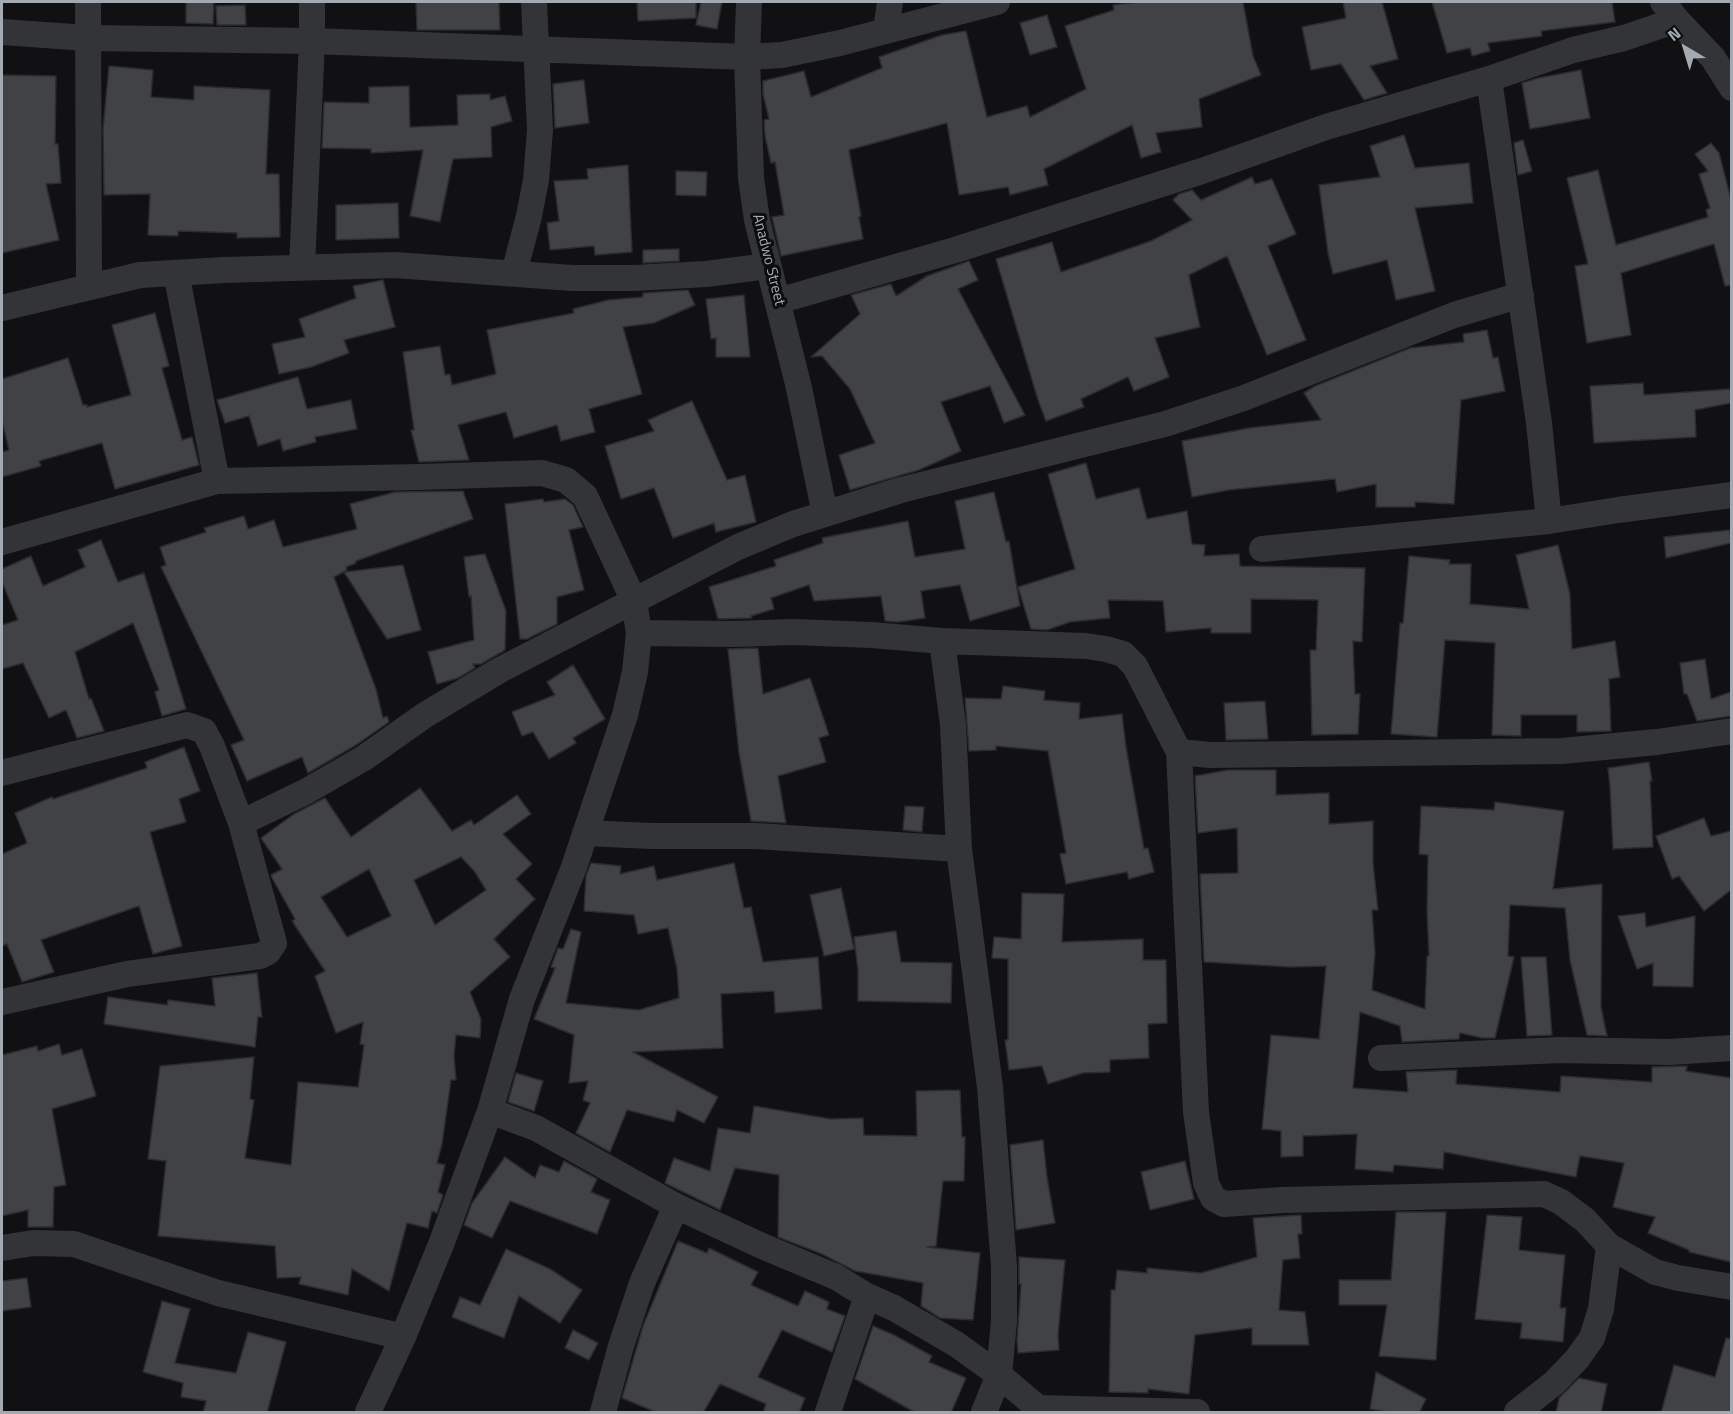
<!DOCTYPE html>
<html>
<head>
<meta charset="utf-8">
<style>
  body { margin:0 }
  #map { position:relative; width:1733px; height:1414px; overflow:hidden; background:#111113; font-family:"Titillium Web",sans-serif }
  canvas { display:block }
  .frame { position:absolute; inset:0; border:3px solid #a4aab2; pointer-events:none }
  .north { position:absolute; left:1655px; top:18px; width:60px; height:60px; -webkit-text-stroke:4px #0c0d0e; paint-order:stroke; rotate:322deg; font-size:16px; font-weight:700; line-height:24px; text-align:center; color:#a4aab2 }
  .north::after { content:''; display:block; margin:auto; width:21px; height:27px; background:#a4aab2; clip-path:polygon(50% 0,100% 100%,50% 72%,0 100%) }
</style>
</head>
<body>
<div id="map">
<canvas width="1733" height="1414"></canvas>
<div class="frame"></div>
<div class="north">N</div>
</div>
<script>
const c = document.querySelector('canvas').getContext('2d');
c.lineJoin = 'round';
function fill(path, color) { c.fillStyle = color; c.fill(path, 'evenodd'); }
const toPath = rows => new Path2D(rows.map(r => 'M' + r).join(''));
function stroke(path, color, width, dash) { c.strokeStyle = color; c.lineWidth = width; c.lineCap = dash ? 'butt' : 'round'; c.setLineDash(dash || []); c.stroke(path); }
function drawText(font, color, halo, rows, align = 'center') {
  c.font = font + ' "Titillium Web",sans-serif'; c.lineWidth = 6; c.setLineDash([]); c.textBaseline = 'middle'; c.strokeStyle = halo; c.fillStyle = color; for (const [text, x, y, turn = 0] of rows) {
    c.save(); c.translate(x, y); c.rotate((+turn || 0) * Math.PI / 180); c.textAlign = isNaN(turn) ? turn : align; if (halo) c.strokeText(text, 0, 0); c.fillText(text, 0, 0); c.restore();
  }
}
const building = toPath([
  [186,2,214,2,213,24,186,23,186,2],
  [416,2,499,2,500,30,417,30,416,2],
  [637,2,696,2,696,18,638,21,637,2],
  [701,2,722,2,717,29,696,25,701,2],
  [1138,2,1243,2,1253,56,1261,75,1199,99,1202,127,1156,133,1161,152,1141,158,1132,125,1044,169,1048,185,1010,195,1008,187,959,195,947,123,849,150,861,216,859,217,863,239,781,256,772,217,784,215,775,162,771,163,765,136,764,120,769,119,763,94,763,81,804,71,811,97,882,68,879,57,942,35,966,31,987,117,1027,106,1030,117,1086,89,1065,26,1114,10,1113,5,1138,2],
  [1343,2,1382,2,1398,59,1370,66,1387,93,1364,100,1341,64,1311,70,1302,27,1346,18,1343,2],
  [1432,2,1612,2,1615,22,1541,31,1542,36,1488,43,1490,51,1472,56,1470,48,1447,53,1432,2],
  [245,5,246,25,217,25,216,6,245,5],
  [1047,15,1057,47,1030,55,1020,23,1047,15],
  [109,66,153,70,151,97,194,100,194,86,270,90,266,174,279,174,280,237,237,238,237,233,178,231,178,236,148,235,150,194,104,195,103,129,109,66],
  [1581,70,1590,118,1530,129,1522,83,1538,78,1581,70],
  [2,75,56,76,55,144,58,144,61,183,46,184,59,240,2,253,2,75],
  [584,80,589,123,555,128,553,84,584,80],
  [409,86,410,127,458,125,457,95,490,94,490,100,505,96,512,121,491,127,492,157,453,159,440,222,410,216,423,150,371,153,371,149,322,148,324,102,369,103,369,87,409,86],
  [1404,135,1415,168,1469,163,1473,203,1415,208,1435,291,1396,300,1387,260,1333,274,1328,253,1319,185,1380,177,1370,146,1404,135],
  [1523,140,1532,171,1518,175,1514,143,1523,140],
  [1711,143,1719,153,1731,199,1731,285,1725,286,1714,244,1621,273,1631,335,1587,343,1575,266,1588,264,1567,178,1598,170,1616,245,1708,217,1706,210,1710,208,1699,174,1708,171,1695,154,1711,143],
  [628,165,632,252,595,255,594,246,550,250,547,223,559,221,554,181,588,179,587,169,628,165],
  [676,171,707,172,706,196,676,195,676,171],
  [1252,177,1255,184,1272,179,1296,234,1268,246,1306,340,1267,355,1227,256,1189,275,1200,327,1155,338,1169,377,1134,391,1128,377,1081,399,1084,407,1046,421,1038,400,996,259,1052,242,1061,272,1151,241,1192,220,1173,200,1179,194,1192,190,1201,200,1252,177],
  [398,203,399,238,336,240,336,205,398,203],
  [679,249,679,261,643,263,643,250,679,249],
  [969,261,978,280,958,289,1025,415,1004,423,990,386,941,402,961,451,919,470,850,490,839,455,875,443,850,389,822,356,811,357,860,314,851,295,891,284,896,296,927,276,969,261],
  [383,280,395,327,344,340,349,353,311,367,279,374,272,344,305,337,299,319,356,298,353,286,383,280],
  [688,290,695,305,654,323,623,327,642,394,589,409,595,432,561,441,557,425,514,438,506,412,458,425,469,460,419,462,411,430,414,430,403,352,440,346,445,375,450,374,452,385,496,374,487,330,574,313,573,309,608,300,643,297,643,293,688,290],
  [744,295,750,357,716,357,716,338,711,339,706,299,744,295],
  [155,313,169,366,162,368,182,440,192,437,199,465,115,489,102,443,39,461,41,466,2,477,2,452,9,450,2,421,2,379,68,358,83,405,87,405,87,407,131,395,112,325,155,313],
  [1487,330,1493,358,1498,357,1505,391,1461,400,1454,504,1415,502,1415,507,1376,507,1376,484,1337,492,1335,479,1229,490,1192,497,1182,441,1249,428,1321,420,1304,393,1315,386,1410,348,1464,342,1463,334,1487,330],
  [298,377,307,409,351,400,357,429,315,437,316,442,283,451,280,439,258,446,249,416,225,423,217,400,298,377],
  [1643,383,1644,395,1731,389,1731,403,1695,410,1696,437,1594,443,1590,386,1643,383],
  [692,401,727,480,745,475,756,522,716,532,714,523,673,538,654,488,621,499,605,446,654,431,648,420,692,401],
  [1086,463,1096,499,1139,488,1147,519,1187,511,1192,544,1205,545,1204,556,1239,554,1240,566,1365,568,1362,642,1353,641,1355,694,1360,694,1358,734,1312,735,1310,650,1316,650,1318,600,1251,599,1251,633,1211,633,1211,628,1166,632,1163,601,1108,600,1110,618,1070,622,1047,630,1031,629,1018,587,1075,569,1048,474,1086,463],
  [463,491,473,519,356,561,356,563,346,567,347,570,334,577,376,689,383,718,387,716,389,722,356,745,308,773,302,757,247,781,231,745,244,740,161,567,166,565,160,547,206,532,204,528,244,516,248,529,274,520,283,547,357,529,350,504,395,492,463,491],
  [994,492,1006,542,1009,541,1020,606,970,621,960,585,921,591,925,618,898,622,885,621,881,596,814,601,809,585,771,598,774,609,751,616,752,618,718,619,709,587,776,566,774,560,823,543,822,538,908,521,915,557,965,549,955,501,994,492],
  [543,499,544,502,565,499,573,505,583,527,569,530,584,590,557,597,557,624,527,639,520,639,505,504,543,499],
  [1730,530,1731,543,1666,558,1664,537,1730,530],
  [101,540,118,582,144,573,186,709,162,716,155,692,159,690,133,623,75,652,89,699,91,698,104,731,77,738,66,710,49,718,23,663,2,669,2,625,18,620,2,582,2,569,31,556,43,586,85,567,78,550,101,540],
  [1558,545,1570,594,1572,649,1615,641,1620,677,1609,679,1611,731,1577,732,1577,715,1521,715,1521,736,1492,735,1495,643,1445,640,1437,737,1391,734,1400,623,1403,623,1409,556,1450,560,1449,564,1471,564,1470,604,1529,609,1516,555,1558,545],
  [485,554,506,611,505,650,481,664,473,664,475,668,458,678,437,684,428,652,474,640,471,596,469,597,464,557,485,554],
  [403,565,421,630,387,639,344,572,403,565],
  [758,648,763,694,810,678,829,735,819,738,826,762,778,776,786,823,751,821,739,753,728,649,758,648],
  [1705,659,1711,699,1731,692,1731,716,1697,721,1687,694,1684,694,1680,663,1705,659],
  [573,665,605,719,573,738,576,743,549,759,533,732,522,736,512,712,555,695,547,682,573,665],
  [1003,686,1045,691,1044,700,1080,703,1079,719,1122,714,1126,747,1144,849,1148,848,1154,872,1129,879,1127,872,1066,884,1060,854,1066,853,1048,751,996,746,996,750,969,751,965,698,1001,699,1003,686],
  [1265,701,1268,739,1226,740,1224,703,1265,701],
  [184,747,200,791,179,799,186,822,150,832,182,946,153,954,139,906,41,940,54,972,22,982,7,944,2,946,2,854,27,843,15,813,52,797,53,799,147,768,145,762,184,747],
  [1649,762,1652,781,1650,781,1653,847,1613,849,1610,787,1608,768,1649,762],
  [1228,770,1276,770,1276,795,1329,793,1329,824,1373,821,1373,863,1378,910,1372,910,1375,953,1372,990,1425,1009,1427,956,1429,956,1427,912,1428,855,1419,854,1421,806,1494,810,1495,802,1564,811,1553,889,1602,884,1601,1007,1607,1036,1587,1035,1570,960,1565,908,1510,905,1508,956,1514,957,1495,1038,1482,1038,1460,1033,1459,1039,1402,1042,1400,1026,1360,1012,1353,1088,1408,1092,1406,1072,1457,1070,1456,1084,1560,1092,1561,1076,1652,1082,1652,1067,1687,1066,1686,1071,1731,1078,1731,1262,1689,1252,1689,1250,1648,1233,1655,1217,1613,1207,1624,1163,1580,1156,1576,1177,1444,1152,1443,1169,1394,1165,1393,1172,1355,1169,1357,1134,1303,1136,1303,1156,1281,1157,1281,1131,1262,1129,1271,1035,1319,1039,1326,966,1291,967,1204,962,1200,874,1238,873,1237,828,1198,833,1195,776,1228,770],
  [420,788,452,831,471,820,474,825,517,795,531,814,503,834,532,864,516,879,535,899,494,939,510,957,470,992,481,1019,480,1038,456,1035,454,1056,456,1080,451,1080,442,1144,437,1163,445,1165,438,1192,443,1195,437,1213,432,1211,428,1228,407,1223,389,1291,352,1269,348,1295,299,1284,301,1277,277,1278,275,1246,158,1236,166,1161,148,1159,160,1066,254,1057,250,1099,254,1100,245,1158,291,1165,298,1082,358,1087,364,1045,360,1044,363,1022,336,1033,315,976,325,971,292,921,295,919,272,878,271,875,282,869,261,838,294,814,325,798,351,837,420,788],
  [461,857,475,872,486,890,435,925,414,880,461,857],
  [369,869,391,916,347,937,321,897,369,869],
  [905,806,924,807,922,832,903,830,905,806],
  [1704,818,1711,836,1731,831,1731,890,1704,911,1679,876,1672,879,1656,836,1704,818],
  [591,863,621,866,620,874,654,866,657,880,734,863,744,908,751,907,763,962,818,957,822,1009,775,1013,774,991,721,994,723,1048,633,1052,718,1097,704,1123,677,1110,674,1122,627,1110,610,1152,576,1133,590,1103,583,1100,588,1081,569,1083,574,1035,534,1019,555,968,551,967,558,948,563,949,571,929,581,932,566,1003,639,1010,679,998,677,969,668,928,638,934,634,915,584,911,586,876,591,863],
  [841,888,854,949,824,956,810,895,841,888],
  [1022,893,1064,894,1062,942,1143,939,1143,960,1166,960,1167,1023,1148,1024,1149,1058,1110,1060,1110,1072,1083,1073,1048,1084,1042,1066,1009,1070,1005,1040,1008,1040,1008,959,992,958,994,937,1021,939,1022,893],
  [1645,913,1646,927,1695,916,1693,987,1653,986,1653,963,1637,969,1618,916,1645,913],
  [896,931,901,962,952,963,951,1003,858,1001,858,971,854,937,896,931],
  [1521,957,1546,957,1552,1035,1527,1036,1521,957],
  [257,973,262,1017,258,1017,255,1047,104,1024,108,997,167,1005,168,1000,215,1006,212,978,257,973],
  [59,1044,62,1055,82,1049,96,1096,52,1109,66,1185,54,1187,53,1227,28,1227,28,1210,2,1216,2,1055,37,1046,38,1051,59,1044],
  [516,1073,543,1081,534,1111,508,1102,516,1073],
  [960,1090,962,1137,965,1137,964,1181,943,1181,936,1246,927,1247,980,1253,973,1320,940,1318,921,1306,923,1283,855,1271,822,1254,778,1237,779,1175,735,1168,720,1210,665,1183,674,1158,710,1171,718,1128,750,1133,754,1106,831,1119,863,1118,864,1135,917,1136,916,1091,960,1090],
  [1043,1140,1047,1177,1055,1223,1016,1230,1010,1145,1043,1140],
  [505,1157,535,1178,540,1165,559,1172,564,1161,597,1179,591,1192,610,1200,597,1234,510,1201,492,1238,464,1225,472,1203,505,1157],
  [1185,1161,1194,1199,1150,1210,1141,1172,1185,1161],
  [1396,1212,1446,1212,1436,1360,1379,1356,1387,1305,1339,1305,1339,1280,1391,1280,1396,1212],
  [1301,1215,1302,1234,1298,1234,1300,1258,1283,1260,1279,1310,1305,1312,1309,1345,1252,1345,1252,1328,1195,1335,1189,1394,1148,1389,1148,1393,1109,1392,1111,1290,1115,1290,1117,1270,1147,1273,1147,1268,1201,1273,1257,1257,1253,1218,1301,1215],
  [1487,1215,1522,1217,1519,1250,1565,1255,1560,1308,1566,1308,1563,1342,1520,1338,1522,1323,1475,1319,1487,1215],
  [678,1241,707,1253,709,1248,758,1272,751,1285,798,1306,805,1291,829,1302,827,1309,845,1316,832,1352,782,1330,758,1377,805,1398,799,1413,763,1413,766,1404,720,1384,703,1413,658,1413,622,1398,643,1326,678,1241],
  [506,1249,550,1269,582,1290,560,1323,519,1296,504,1338,452,1317,460,1297,480,1305,506,1249],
  [1019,1257,1065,1260,1058,1335,1059,1350,1018,1353,1017,1341,1021,1284,1019,1284,1019,1257],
  [27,1278,31,1307,2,1311,2,1281,27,1278],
  [162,1301,190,1309,175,1363,236,1373,248,1332,286,1342,267,1413,203,1413,206,1401,181,1397,183,1383,143,1372,162,1301],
  [873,1326,894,1335,932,1356,929,1362,966,1378,951,1413,916,1413,855,1379,873,1326],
  [573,1330,598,1343,589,1360,565,1348,573,1330],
  [1726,1338,1731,1339,1731,1413,1661,1413,1674,1365,1715,1377,1726,1338],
  [1376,1372,1426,1399,1419,1413,1394,1413,1370,1409,1376,1372],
  [1579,1378,1607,1384,1601,1413,1556,1413,1559,1398,1579,1378]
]);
fill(building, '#404246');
stroke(building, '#2c2c2f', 1.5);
stroke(toPath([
  [88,2,89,286],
  [749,2,747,57,751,178,757,220,799,388,825,514],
  [1663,2,1677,20,1713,58,1732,88],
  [886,30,890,2],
  [2,32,87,38,312,41,747,57,782,55,840,43,997,2],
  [1489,79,1539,423,1549,521],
  [302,267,312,41,312,2],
  [176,273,217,481],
  [514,273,529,216,536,180,540,130,534,2],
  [778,301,955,250,1202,171,1326,127,1489,79,1573,50,1624,38,1677,20],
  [2,308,140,275,224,270,395,265,572,278,635,278,706,274,768,266],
  [2,542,217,481,420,477,542,473,566,480,585,496,634,601,639,633,635,672,625,715,574,867,522,999,490,1111,442,1242,403,1337,368,1412],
  [1262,549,1549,521,1618,510,1732,495],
  [639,633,733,634,793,632,872,635,942,641,1086,646,1106,649,1123,654,1135,666,1179,752,1210,755,1562,751,1657,742,1732,731],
  [942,641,953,725,959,849,990,1087,1004,1266,1004,1321,999,1375,984,1412],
  [1179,752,1196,1112,1206,1183,1213,1198,1224,1204,1283,1200,1544,1194,1561,1202,1585,1220,1609,1246,1655,1272,1678,1278,1732,1287],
  [2,773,187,725,204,731,212,746,241,823,274,943,268,952,260,956,127,974,2,1002],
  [241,823,305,792,364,758,425,715,500,670,738,547,793,524,901,490,1165,424,1244,398,1454,315,1521,295],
  [585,833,652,836,756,836,959,849],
  [1381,1058,1560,1050,1669,1052,1732,1048],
  [490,1111,536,1128,676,1206,762,1246,836,1277,867,1296,894,1308,956,1344,999,1375,1043,1412],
  [2,1248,33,1243,74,1244,218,1293,403,1337],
  [1037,1408,1197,1412],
  [603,1412,621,1346,642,1283,676,1206],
  [828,1412,867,1296],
  [1517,1412,1554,1383,1577,1359,1592,1338,1601,1309,1609,1246]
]), '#333437', 26);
drawText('15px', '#a4aab2', '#0c0d0e', [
  ["Anadwo Street",768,260,76]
]);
</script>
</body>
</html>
